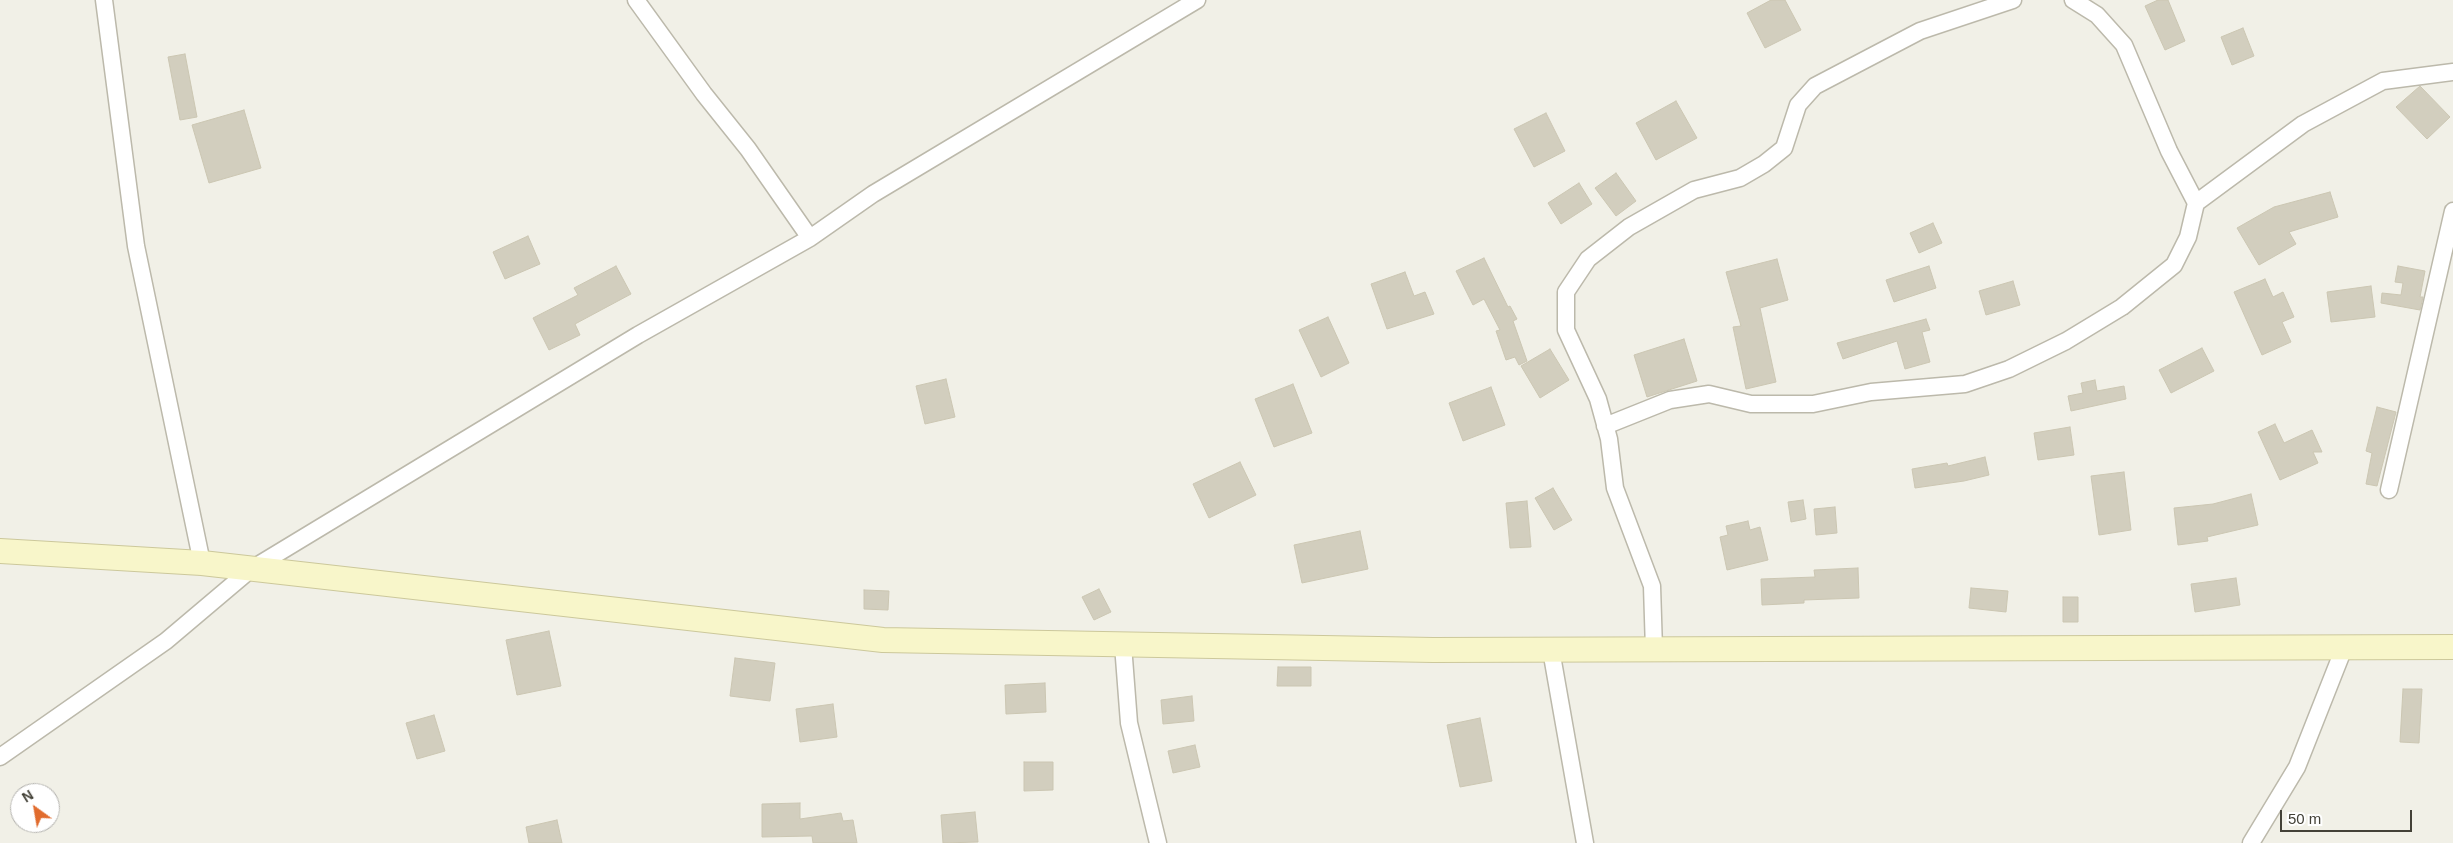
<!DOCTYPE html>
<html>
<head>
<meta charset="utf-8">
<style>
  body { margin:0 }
  #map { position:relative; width:2453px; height:843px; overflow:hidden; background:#f1f0e7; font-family:Arial,sans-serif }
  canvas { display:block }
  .north { position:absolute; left:10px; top:783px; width:50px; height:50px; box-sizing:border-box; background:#fff; border:1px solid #b4b3af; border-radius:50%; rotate:328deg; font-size:14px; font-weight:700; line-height:20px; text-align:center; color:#434137 }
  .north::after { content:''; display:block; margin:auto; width:18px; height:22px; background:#e16c2e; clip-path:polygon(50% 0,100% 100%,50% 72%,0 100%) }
  .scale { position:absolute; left:2280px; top:810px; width:132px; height:22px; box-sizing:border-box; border:2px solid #434137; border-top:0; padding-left:6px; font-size:15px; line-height:18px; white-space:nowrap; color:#434137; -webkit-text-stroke:4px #fff; paint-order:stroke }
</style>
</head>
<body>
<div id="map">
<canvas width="2453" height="843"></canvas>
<div class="north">N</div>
<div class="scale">50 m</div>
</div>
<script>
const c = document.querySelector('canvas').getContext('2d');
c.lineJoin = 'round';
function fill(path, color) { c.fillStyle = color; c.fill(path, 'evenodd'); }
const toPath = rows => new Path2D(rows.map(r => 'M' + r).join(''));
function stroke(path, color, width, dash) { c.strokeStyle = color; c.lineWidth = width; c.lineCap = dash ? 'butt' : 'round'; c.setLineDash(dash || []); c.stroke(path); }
const building = toPath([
  [1771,0,1785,0,1801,30,1765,48,1747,13,1771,0],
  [2158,0,2168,0,2185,41,2165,50,2145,6,2158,0],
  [2243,28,2254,56,2232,65,2221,37,2243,28],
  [185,54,197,117,180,120,168,57,185,54],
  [2420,86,2450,117,2427,139,2396,107,2420,86],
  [1676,101,1697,138,1656,160,1636,123,1676,101],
  [244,110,261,168,209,183,192,125,244,110],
  [1546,113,1565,151,1534,167,1514,129,1546,113],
  [1616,173,1636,201,1616,216,1595,188,1616,173],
  [1579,183,1592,204,1561,224,1548,203,1579,183],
  [2330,192,2338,217,2289,232,2296,244,2259,265,2237,228,2274,207,2330,192],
  [1933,223,1942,243,1919,253,1910,233,1933,223],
  [528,236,540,264,505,279,493,252,528,236],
  [1484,258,1508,307,1510,306,1517,319,1513,321,1527,361,1519,365,1515,357,1506,360,1496,331,1500,330,1484,299,1473,305,1456,271,1484,258],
  [1777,259,1788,300,1760,308,1776,382,1746,389,1733,327,1741,326,1726,272,1777,259],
  [616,266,631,294,575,324,580,335,549,350,533,318,578,295,574,288,616,266],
  [1929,266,1936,288,1894,302,1886,280,1929,266],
  [2398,266,2425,271,2420,297,2423,297,2420,310,2381,303,2382,293,2401,295,2403,283,2395,282,2398,266],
  [1405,272,1414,296,1425,292,1434,314,1387,329,1371,284,1405,272],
  [2265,279,2273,297,2283,292,2294,317,2282,322,2291,342,2262,355,2234,292,2265,279],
  [2013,281,2020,305,1986,315,1979,291,2013,281],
  [2371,286,2375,317,2331,322,2327,292,2371,286],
  [1328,317,1349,363,1321,377,1299,330,1328,317],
  [1926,319,1930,330,1922,332,1930,362,1905,369,1897,341,1843,359,1837,343,1926,319],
  [1684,339,1697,381,1647,397,1634,355,1684,339],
  [2202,348,2214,371,2171,393,2159,370,2202,348],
  [1550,349,1569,380,1540,398,1521,366,1550,349],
  [946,379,955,417,925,424,916,386,946,379],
  [2095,380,2097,391,2124,386,2126,399,2071,411,2068,396,2083,393,2081,383,2095,380],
  [1293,384,1312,433,1274,447,1255,399,1293,384],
  [1491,387,1505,425,1463,441,1449,403,1491,387],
  [2377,407,2396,412,2377,486,2366,484,2372,453,2366,451,2377,407],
  [2275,424,2284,443,2312,430,2322,452,2313,452,2318,463,2280,480,2258,432,2275,424],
  [2070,427,2074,455,2038,460,2034,433,2070,427],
  [1985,457,1989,475,1964,481,1915,488,1912,469,1947,463,1948,466,1985,457],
  [1240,462,1256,495,1209,518,1193,484,1240,462],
  [2124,472,2131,530,2099,535,2091,476,2124,472],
  [1553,488,1572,520,1554,530,1535,498,1553,488],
  [2251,494,2258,525,2207,537,2208,541,2178,545,2174,508,2213,504,2251,494],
  [1803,500,1806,519,1791,522,1788,502,1803,500],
  [1527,501,1531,547,1510,548,1506,503,1527,501],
  [1835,507,1837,533,1816,535,1814,509,1835,507],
  [1748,521,1750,530,1760,527,1768,560,1727,570,1720,537,1728,535,1726,526,1748,521],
  [1360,531,1368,569,1302,583,1294,545,1360,531],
  [1858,568,1859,598,1804,600,1804,603,1762,605,1761,579,1815,577,1814,570,1858,568],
  [2236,578,2240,605,2195,612,2191,584,2236,578],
  [1971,588,2008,591,2006,612,1969,608,1971,588],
  [1099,589,1111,612,1094,620,1082,597,1099,589],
  [864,590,889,591,888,610,864,609,864,590],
  [2063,597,2078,597,2078,622,2063,622,2063,597],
  [549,631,561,686,517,695,506,640,549,631],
  [735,658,775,663,770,701,730,696,735,658],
  [1278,667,1311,667,1311,686,1277,686,1278,667],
  [1045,683,1046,712,1006,714,1005,685,1045,683],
  [2403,689,2422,689,2419,743,2400,742,2403,689],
  [1192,696,1194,721,1163,724,1161,700,1192,696],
  [833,704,837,737,800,742,796,709,833,704],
  [434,715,445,751,417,759,406,723,434,715],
  [1480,718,1492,781,1460,787,1447,725,1480,718],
  [1195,745,1200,767,1173,773,1168,751,1195,745],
  [1024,762,1053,762,1053,790,1024,791,1024,762],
  [800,803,800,819,841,813,843,821,853,820,857,843,813,843,812,836,762,837,762,804,800,803],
  [975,812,978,842,943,843,941,815,975,812],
  [557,820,562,843,529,843,526,827,557,820]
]);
fill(building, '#d2cebe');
stroke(building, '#cbc6b2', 1);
const minor = toPath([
  [104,0,136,246,202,563],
  [636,0,704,94,748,149,810,238],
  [2073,0,2097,15,2124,45,2169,151,2196,203],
  [1605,426,1670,400,1709,394,1751,404,1813,404,1871,392,1965,384,2009,369,2066,341,2122,307,2174,265,2188,237,2196,203,2303,124,2383,81,2453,72],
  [2389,490,2453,211],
  [1123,645,1129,723,1158,843],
  [1551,650,1585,843],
  [1654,650,1652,586,1615,488,1609,439,1598,399,1566,330,1566,292,1588,259,1629,227,1694,190,1740,178,1764,164,1784,148,1798,105,1815,86,1920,31,2013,0],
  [0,757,166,641,250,570,638,335,810,238,873,194,1197,0],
  [2251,843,2297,767,2344,648]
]);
const secondary = toPath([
  [0,551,202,563,883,640,1433,650,2453,647]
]);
stroke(minor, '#bcb9ab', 19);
stroke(secondary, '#ccc89b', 26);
stroke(minor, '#fff', 16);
stroke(secondary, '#f8f6ca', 24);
</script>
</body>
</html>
